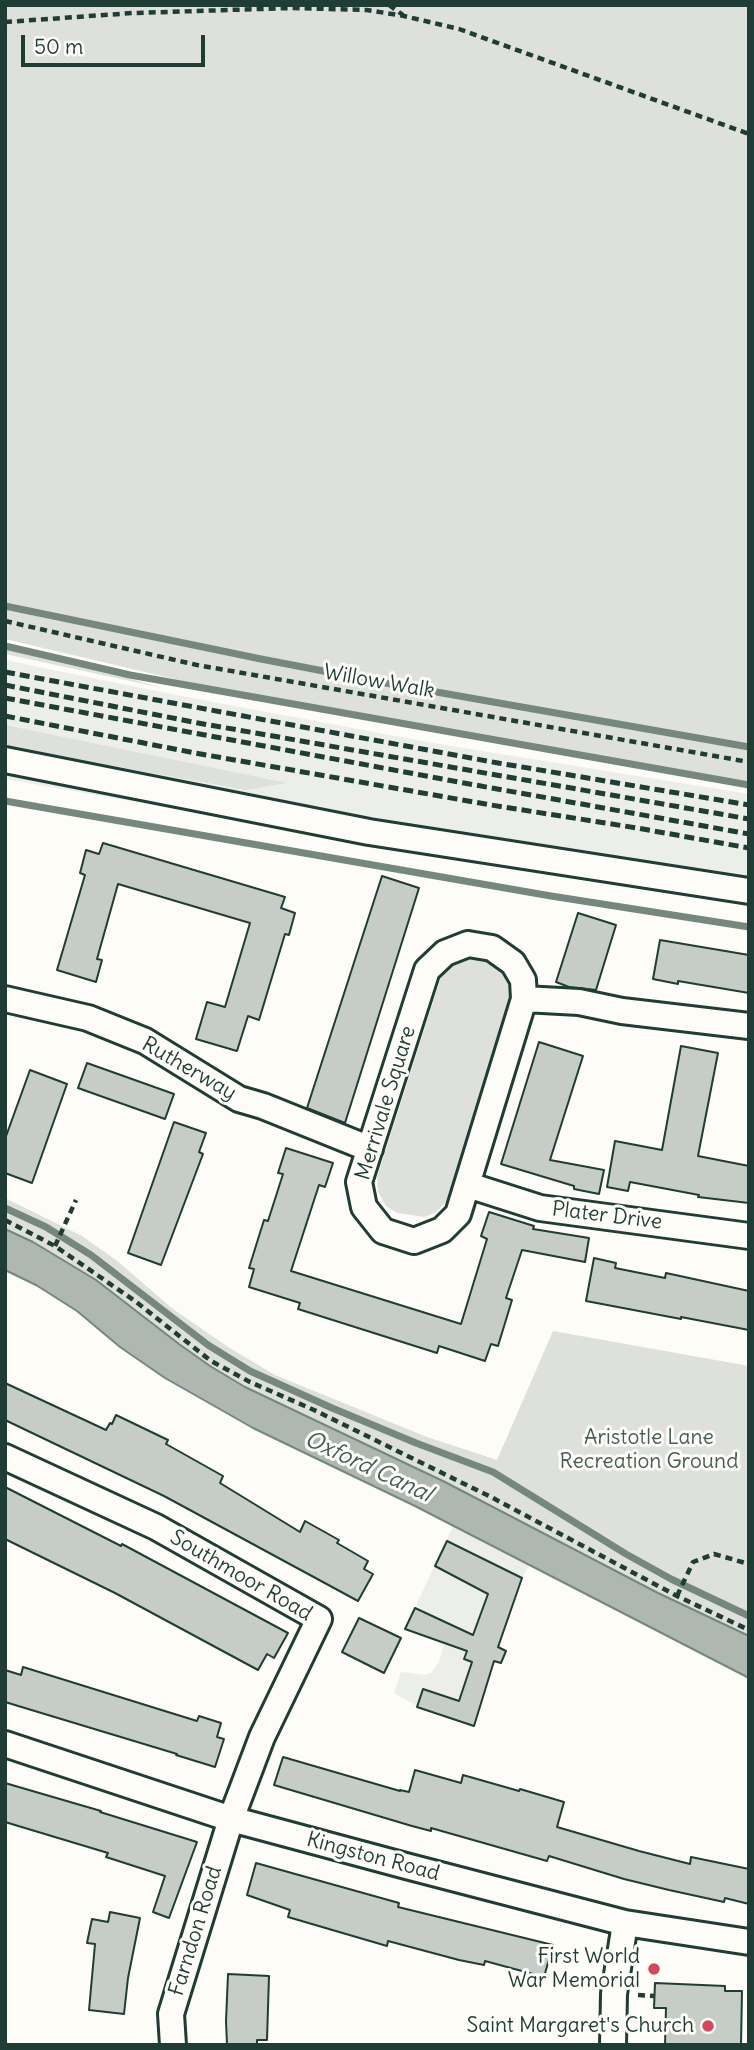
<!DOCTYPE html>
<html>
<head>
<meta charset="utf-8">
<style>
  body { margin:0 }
  #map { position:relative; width:754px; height:2050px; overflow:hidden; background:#fdfcf7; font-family:Delius,sans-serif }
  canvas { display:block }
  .frame { position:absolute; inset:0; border:7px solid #1f3d34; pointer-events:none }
  .scale { position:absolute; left:21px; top:35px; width:184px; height:32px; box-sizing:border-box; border:4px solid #1f3d34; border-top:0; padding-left:9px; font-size:21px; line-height:24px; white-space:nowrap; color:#1f3d34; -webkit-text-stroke:5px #fdfcf7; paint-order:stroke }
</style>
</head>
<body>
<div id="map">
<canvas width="754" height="2050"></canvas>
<div class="frame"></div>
<div class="scale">50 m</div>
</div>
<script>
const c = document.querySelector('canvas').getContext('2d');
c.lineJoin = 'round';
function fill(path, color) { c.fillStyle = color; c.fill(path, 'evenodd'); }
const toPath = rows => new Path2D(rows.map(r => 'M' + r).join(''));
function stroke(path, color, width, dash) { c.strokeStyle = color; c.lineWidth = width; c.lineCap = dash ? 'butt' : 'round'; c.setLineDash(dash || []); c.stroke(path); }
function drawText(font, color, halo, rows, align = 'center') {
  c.font = font + ' Delius,sans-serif'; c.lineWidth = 6; c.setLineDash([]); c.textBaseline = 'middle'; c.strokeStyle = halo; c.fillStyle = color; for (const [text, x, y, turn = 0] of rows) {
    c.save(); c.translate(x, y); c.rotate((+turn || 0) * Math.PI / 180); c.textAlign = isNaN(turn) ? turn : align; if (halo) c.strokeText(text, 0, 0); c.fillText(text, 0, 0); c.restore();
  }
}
fill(toPath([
  [5,660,176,695,433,743,749,794,749,901,432,854,5,779],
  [453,1526,529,1565,522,1578,474,1726,422,1709,394,1693,401,1672,425,1675,431,1673,439,1662,444,1644,405,1629]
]), '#eceee9');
fill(toPath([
  [5,5,749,5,749,786,183,681,5,639],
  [5,644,163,688,5,654],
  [5,725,287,783,246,790,5,746],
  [474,949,510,973,513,994,450,1198,436,1212,425,1217,397,1213,386,1206,378,1192,377,1177,442,974,451,961],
  [5,1198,82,1236,116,1260,173,1309,228,1347,275,1375,427,1437,497,1460,553,1331,749,1366,749,1636,658,1593,445,1482,245,1387,210,1366,179,1344,96,1280,33,1242,5,1229]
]), '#dde0db');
const water = toPath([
  [5,1229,33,1242,96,1280,179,1344,210,1366,245,1387,445,1482,658,1593,749,1636,749,1678,415,1506,253,1428,165,1378,120,1347,77,1311,36,1285,5,1270,5,1229]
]);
fill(water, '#aeb8b1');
stroke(water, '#75877f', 2);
stroke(toPath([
  [5,606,261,659,391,684,749,747],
  [5,646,130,675,749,785],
  [5,801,551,896,749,927],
  [5,1208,46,1227,91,1255,208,1345,250,1371,332,1408,416,1443,493,1472,626,1554,671,1579,749,1616]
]), '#75877f', 7);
const building = toPath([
  [103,843,285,897,281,908,295,913,289,935,285,934,259,1020,248,1016,237,1051,196,1039,207,1002,225,1007,250,923,118,884,97,959,102,960,96,982,57,970,85,875,80,873,86,850,99,854,103,843],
  [382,876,419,888,345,1123,307,1108,382,876],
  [578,913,616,925,596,990,569,987,556,982,578,913],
  [660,940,749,955,749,993,678,981,678,984,653,979,660,940],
  [539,1042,583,1056,550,1160,604,1170,599,1194,574,1189,574,1186,501,1164,539,1042],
  [681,1046,718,1053,698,1156,749,1166,749,1203,698,1197,699,1195,630,1182,628,1191,607,1187,615,1141,662,1150,681,1046],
  [87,1063,174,1094,165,1119,78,1088,87,1063],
  [30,1070,67,1084,32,1183,5,1173,5,1139,30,1070],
  [174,1122,206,1133,199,1152,203,1154,161,1265,128,1253,174,1122],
  [286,1148,333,1163,325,1187,319,1185,291,1271,461,1324,487,1239,481,1236,489,1212,534,1226,533,1229,589,1238,585,1262,522,1250,506,1298,512,1300,498,1346,491,1344,485,1361,439,1346,437,1353,298,1309,300,1303,249,1287,254,1269,249,1268,264,1220,268,1221,283,1174,278,1173,286,1148],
  [594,1258,616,1263,615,1268,665,1278,666,1273,749,1291,749,1330,681,1317,681,1319,586,1301,594,1258],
  [5,1383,106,1430,110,1423,112,1424,116,1415,168,1440,166,1444,223,1476,220,1483,300,1532,305,1521,339,1540,337,1543,368,1561,364,1569,373,1574,358,1601,164,1496,5,1420,5,1383],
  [5,1487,121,1546,122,1544,288,1633,274,1658,267,1654,258,1670,115,1593,5,1539,5,1487],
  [447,1541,522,1578,498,1647,506,1651,501,1663,494,1661,474,1726,417,1707,423,1689,459,1701,472,1662,464,1659,467,1651,405,1629,415,1608,473,1635,488,1594,435,1566,447,1541],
  [359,1618,401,1638,384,1673,342,1652,359,1618],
  [23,1667,197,1721,199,1716,221,1723,217,1737,224,1739,215,1767,176,1755,177,1754,5,1702,5,1670,21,1675,23,1667],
  [283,1757,400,1791,400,1790,409,1792,415,1770,461,1783,463,1775,519,1791,520,1789,564,1802,557,1827,639,1851,690,1864,691,1857,749,1869,749,1904,725,1898,724,1902,669,1890,624,1879,549,1856,547,1861,431,1828,431,1831,412,1826,274,1785,283,1757],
  [5,1783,101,1811,100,1812,197,1842,169,1918,153,1912,165,1876,106,1857,108,1853,5,1822,5,1783],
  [256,1863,399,1903,398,1907,553,1945,544,1977,485,1961,484,1965,459,1960,388,1941,387,1946,288,1917,290,1910,247,1895,256,1863],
  [110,1912,140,1918,128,1978,124,2014,89,2010,95,1944,87,1943,92,1919,108,1922,110,1912],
  [228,1974,269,1976,267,2040,257,2040,257,2045,227,2045,226,2021,228,1974],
  [655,1983,725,1986,725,1991,742,1991,741,2045,665,2045,666,2008,654,2008,655,1983]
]);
fill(building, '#c6cdc7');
stroke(building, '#1f3d34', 2);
const minor = toPath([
  [5,760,369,832,749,891],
  [468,944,492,948,513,963,523,980,524,999,458,1214,442,1230,414,1241,383,1231,364,1207,359,1182,427,970,445,953,468,944],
  [5,999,88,1018,145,1041,239,1099,263,1106,370,1149],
  [524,999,579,1002,622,1011,749,1026],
  [468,1185,540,1208,749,1236],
  [5,1457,156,1527,319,1619,262,1737,231,1819,171,2014,173,2045],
  [5,1744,231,1819,406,1866,625,1923,749,1942],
  [613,2045,614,1994,625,1923]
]);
stroke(minor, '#1f3d34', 30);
stroke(toPath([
  [389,5,403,15],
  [5,22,133,13,292,8,367,10,404,16,459,29,749,134],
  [5,621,197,665,749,762],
  [5,1220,55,1246,135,1301,211,1361,250,1382,314,1410,491,1497,677,1596,749,1630],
  [55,1246,76,1200],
  [677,1596,693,1562,714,1554,749,1564],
  [638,1995,654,1996]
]), '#1f3d34', 4.5, [7, 5]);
stroke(minor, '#fdfcf7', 24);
stroke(toPath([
  [5,672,498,763,749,805],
  [5,685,198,723,749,819],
  [5,698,464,783,749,834],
  [5,716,195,753,491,805,637,828,749,848]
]), '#1f3d34', 5, [10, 5]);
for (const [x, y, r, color] of [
  [654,1969,7,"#d1495b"],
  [708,2026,7,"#d1495b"]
]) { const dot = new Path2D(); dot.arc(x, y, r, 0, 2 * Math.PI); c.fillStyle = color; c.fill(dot); stroke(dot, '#fdfcf7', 2.5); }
drawText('21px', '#1f3d34', '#fdfcf7', [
  ["Willow Walk",379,682,10],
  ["Rutherway",189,1069,30],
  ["Merrivale Square",386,1103,-73],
  ["Plater Drive",607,1216,7],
  ["Southmoor Road",241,1576,30],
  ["Kingston Road",373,1857,15],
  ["Farndon Road",196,1931,-73]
]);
drawText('21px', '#455e55', '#fdfcf7', [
  ["Aristotle Lane",649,1438],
  ["Recreation Ground",649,1462]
]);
drawText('21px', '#1f3d34', '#fdfcf7', [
  ["First World",640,1957],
  ["War Memorial",640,1981],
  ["Saint Margaret's Church",694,2026]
], 'right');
drawText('italic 23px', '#435c53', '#fdfcf7', [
  ["Oxford Canal",368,1467,25]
]);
</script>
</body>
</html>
